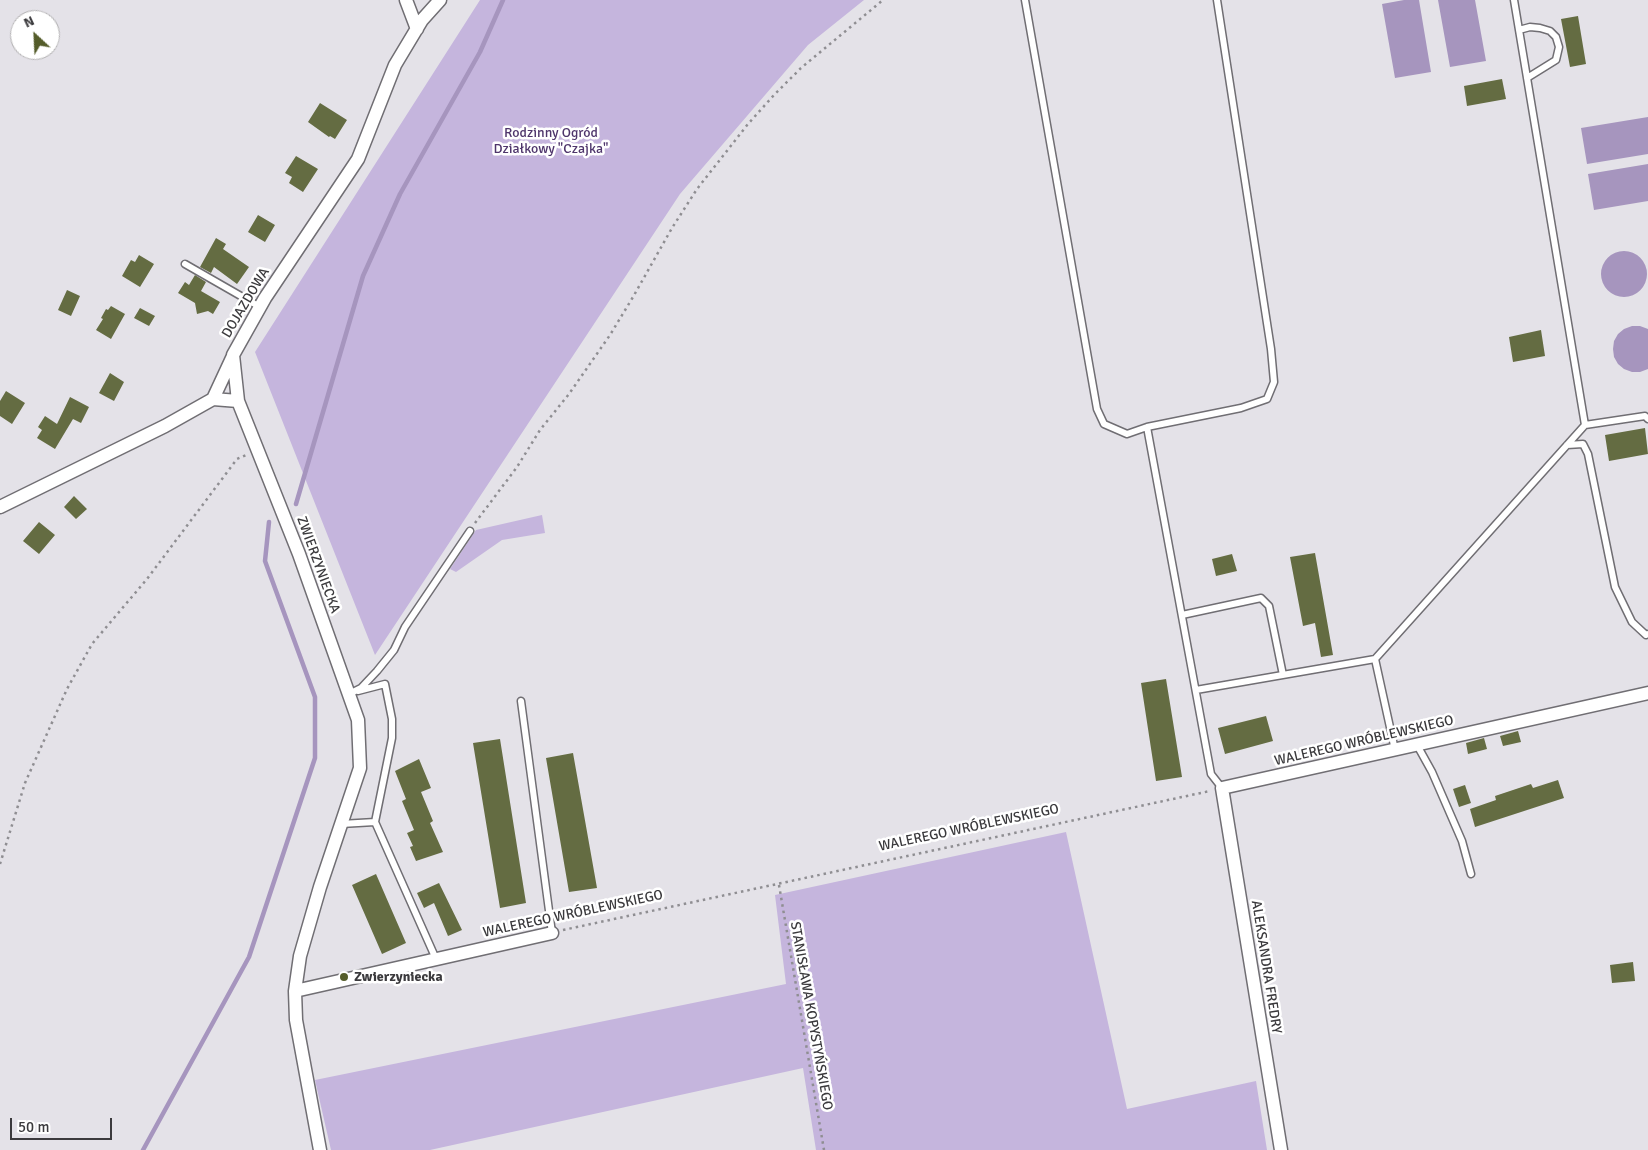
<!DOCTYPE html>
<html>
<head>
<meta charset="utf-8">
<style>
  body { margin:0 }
  #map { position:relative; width:1648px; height:1150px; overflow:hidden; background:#e4e2e8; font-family:Signika,sans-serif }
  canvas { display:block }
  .north { position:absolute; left:10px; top:10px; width:50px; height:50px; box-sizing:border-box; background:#fff; border:1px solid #b1b0b1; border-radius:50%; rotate:335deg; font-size:14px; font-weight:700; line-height:20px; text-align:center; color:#3b3a3d }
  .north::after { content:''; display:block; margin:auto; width:18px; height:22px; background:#545c2a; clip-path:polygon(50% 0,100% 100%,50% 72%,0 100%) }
  .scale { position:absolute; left:10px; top:1118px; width:102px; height:22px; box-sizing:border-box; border:2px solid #3b3a3d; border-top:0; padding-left:6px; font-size:15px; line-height:18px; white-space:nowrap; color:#3b3a3d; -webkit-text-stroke:4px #fff; paint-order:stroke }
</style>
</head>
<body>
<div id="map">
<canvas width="1648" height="1150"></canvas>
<div class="north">N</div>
<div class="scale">50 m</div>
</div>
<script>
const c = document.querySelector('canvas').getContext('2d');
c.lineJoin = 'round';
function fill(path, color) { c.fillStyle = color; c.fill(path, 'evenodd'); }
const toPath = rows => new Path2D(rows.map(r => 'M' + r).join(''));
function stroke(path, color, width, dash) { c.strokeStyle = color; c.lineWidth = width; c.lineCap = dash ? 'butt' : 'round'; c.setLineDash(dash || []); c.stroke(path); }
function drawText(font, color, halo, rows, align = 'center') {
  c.font = font + ' Signika,sans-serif'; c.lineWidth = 5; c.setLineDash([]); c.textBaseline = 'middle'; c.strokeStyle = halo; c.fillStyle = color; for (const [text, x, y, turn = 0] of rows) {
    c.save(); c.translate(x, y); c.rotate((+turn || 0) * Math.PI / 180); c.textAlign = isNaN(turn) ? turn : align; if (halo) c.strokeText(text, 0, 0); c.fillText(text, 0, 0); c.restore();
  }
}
fill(toPath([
  [480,0,864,0,808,45,680,194,375,655,255,352],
  [542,515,545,533,502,540,456,572,450,569,476,530],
  [1066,832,1127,1109,1256,1081,1267,1150,816,1150,803,1068,430,1150,331,1150,315,1080,786,984,775,895]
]), '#c5b5dd');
fill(toPath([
  [1404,0,1419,0,1431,72,1395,78,1382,4],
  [1438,0,1475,0,1486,61,1450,67],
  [1648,117,1648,154,1587,164,1581,128],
  [1648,164,1648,201,1594,210,1588,174],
  '1601 274a23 23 0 1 1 46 0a23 23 0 1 1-46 0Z',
  [1632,326,1640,326,1648,329,1648,369,1640,372,1632,372,1624,369,1618,364,1614,357,1613,349,1614,341,1618,334,1624,329]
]), '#a695be');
stroke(toPath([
  [296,504,363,276,400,194,480,52,503,0],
  [143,1150,249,957,315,758,315,697,265,561,269,522]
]), '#a695be', 4.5);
fill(toPath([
  [1578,16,1586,64,1570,67,1561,19],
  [1502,79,1506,99,1467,106,1464,86],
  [320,103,347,120,335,139,330,136,329,137,308,122],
  [296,156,318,169,303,192,289,183,292,177,285,173],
  [258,215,275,225,265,242,248,232],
  [216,238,226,244,223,249,249,267,237,284,214,267,211,273,200,267],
  [139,255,154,264,140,287,122,276,131,260,135,262],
  [195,275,206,282,201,291,220,302,213,314,208,311,197,314,195,303,178,293,185,282,189,285],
  [67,290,80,296,71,316,58,310],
  [111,306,125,314,111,339,96,330,103,319,101,318,106,309,108,310],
  [140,308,155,316,149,326,134,318],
  [1541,330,1545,356,1513,362,1509,337],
  [110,373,124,382,114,401,99,393],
  [6,391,25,403,12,424,0,416,0,401],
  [70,397,89,407,81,423,73,419,55,449,37,438,42,430,38,427,45,416,57,424],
  [1645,428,1648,454,1609,461,1605,435],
  [74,496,87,509,76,519,64,507],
  [39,522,55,535,39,554,23,541],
  [1315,553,1333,655,1321,657,1315,623,1303,626,1290,557],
  [1232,554,1237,571,1216,576,1212,559],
  [1166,679,1182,777,1156,781,1141,683],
  [1266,716,1273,741,1225,754,1218,728],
  [1518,731,1521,742,1503,746,1500,736],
  [1484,738,1487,749,1468,754,1466,743],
  [500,739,526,903,500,908,473,743],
  [573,753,597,888,569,892,546,758],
  [419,759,431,788,421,792,433,821,430,823,443,852,416,861,410,847,413,846,407,833,414,830,402,801,406,799,395,771],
  [1558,780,1564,798,1475,827,1470,809,1496,800,1495,796,1531,784,1533,788],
  [1465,785,1471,803,1459,807,1453,789],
  [376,874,406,943,382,954,352,885],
  [439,883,462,930,448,936,434,903,424,908,417,893],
  [1633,962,1635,981,1612,983,1610,965]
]), '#646c42');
const lane = toPath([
  [1025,0,1097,409,1104,424,1127,434,1147,427,1241,408,1267,399,1274,382,1271,349,1217,0],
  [1519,30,1530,27,1540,28,1550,31,1556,37,1559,47,1556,60,1527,78],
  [185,264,260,307],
  [1585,425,1645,416,1648,419],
  [1147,427,1211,774,1222,788],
  [1567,445,1583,444,1588,454,1615,587,1632,622,1646,635,1648,634],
  [1182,615,1261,598,1269,606,1283,675],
  [1196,690,1375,659],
  [358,691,385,684,392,719,392,738,375,822],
  [349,694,361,688,377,671,394,650,405,627,470,531],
  [521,701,552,933],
  [1417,745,1432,772,1462,841,1471,874],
  [1395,750,1375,659,1585,425,1514,0],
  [341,824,375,822,436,959]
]);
const street = toPath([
  [406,0,417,29],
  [213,399,233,356],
  [238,401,299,554,358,720,360,768,320,887,300,956,295,991,296,1020,320,1150],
  [0,507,165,426,213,399,238,401,233,355,265,298,358,159,395,65,422,20,440,0],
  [295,991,552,933],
  [1281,1150,1222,788,1648,693]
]);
stroke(lane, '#706e73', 9);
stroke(street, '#706e73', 15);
stroke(toPath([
  [475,523,517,467,540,430,569,394,610,335,633,297,672,228,697,189,748,124,774,95,801,68,883,0],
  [0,864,25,783,67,689,92,644,147,579,237,459,246,455],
  [779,885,824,1150],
  [563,930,1210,791]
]), '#8f8e92', 2.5, [2.5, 4]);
stroke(lane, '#fff', 6);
stroke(street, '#fff', 12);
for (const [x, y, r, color] of [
  [344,977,5,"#545c2a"]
]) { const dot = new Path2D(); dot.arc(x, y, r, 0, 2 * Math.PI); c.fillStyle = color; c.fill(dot); stroke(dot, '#fff', 2); }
drawText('14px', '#4e356b', '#fff', [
  ["Rodzinny Ogród",551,133],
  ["Działkowy \"Czajka\"",551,149]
]);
drawText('14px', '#3b3a3d', '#fff', [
  ["DOJAZDOWA",246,303,-59],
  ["ZWIERZYNIECKA",318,565,70],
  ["WALEREGO WRÓBLEWSKIEGO",1364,741,-13],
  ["WALEREGO WRÓBLEWSKIEGO",969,828,-12],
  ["WALEREGO WRÓBLEWSKIEGO",573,914,-12],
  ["ALEKSANDRA FREDRY",1266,967,81],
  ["STANISŁAWA KOPYSTYŃSKIEGO",811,1016,80]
]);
drawText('bold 14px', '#3b3a3d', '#fff', [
  ["Zwierzyniecka",354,977]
], 'left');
</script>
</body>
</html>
